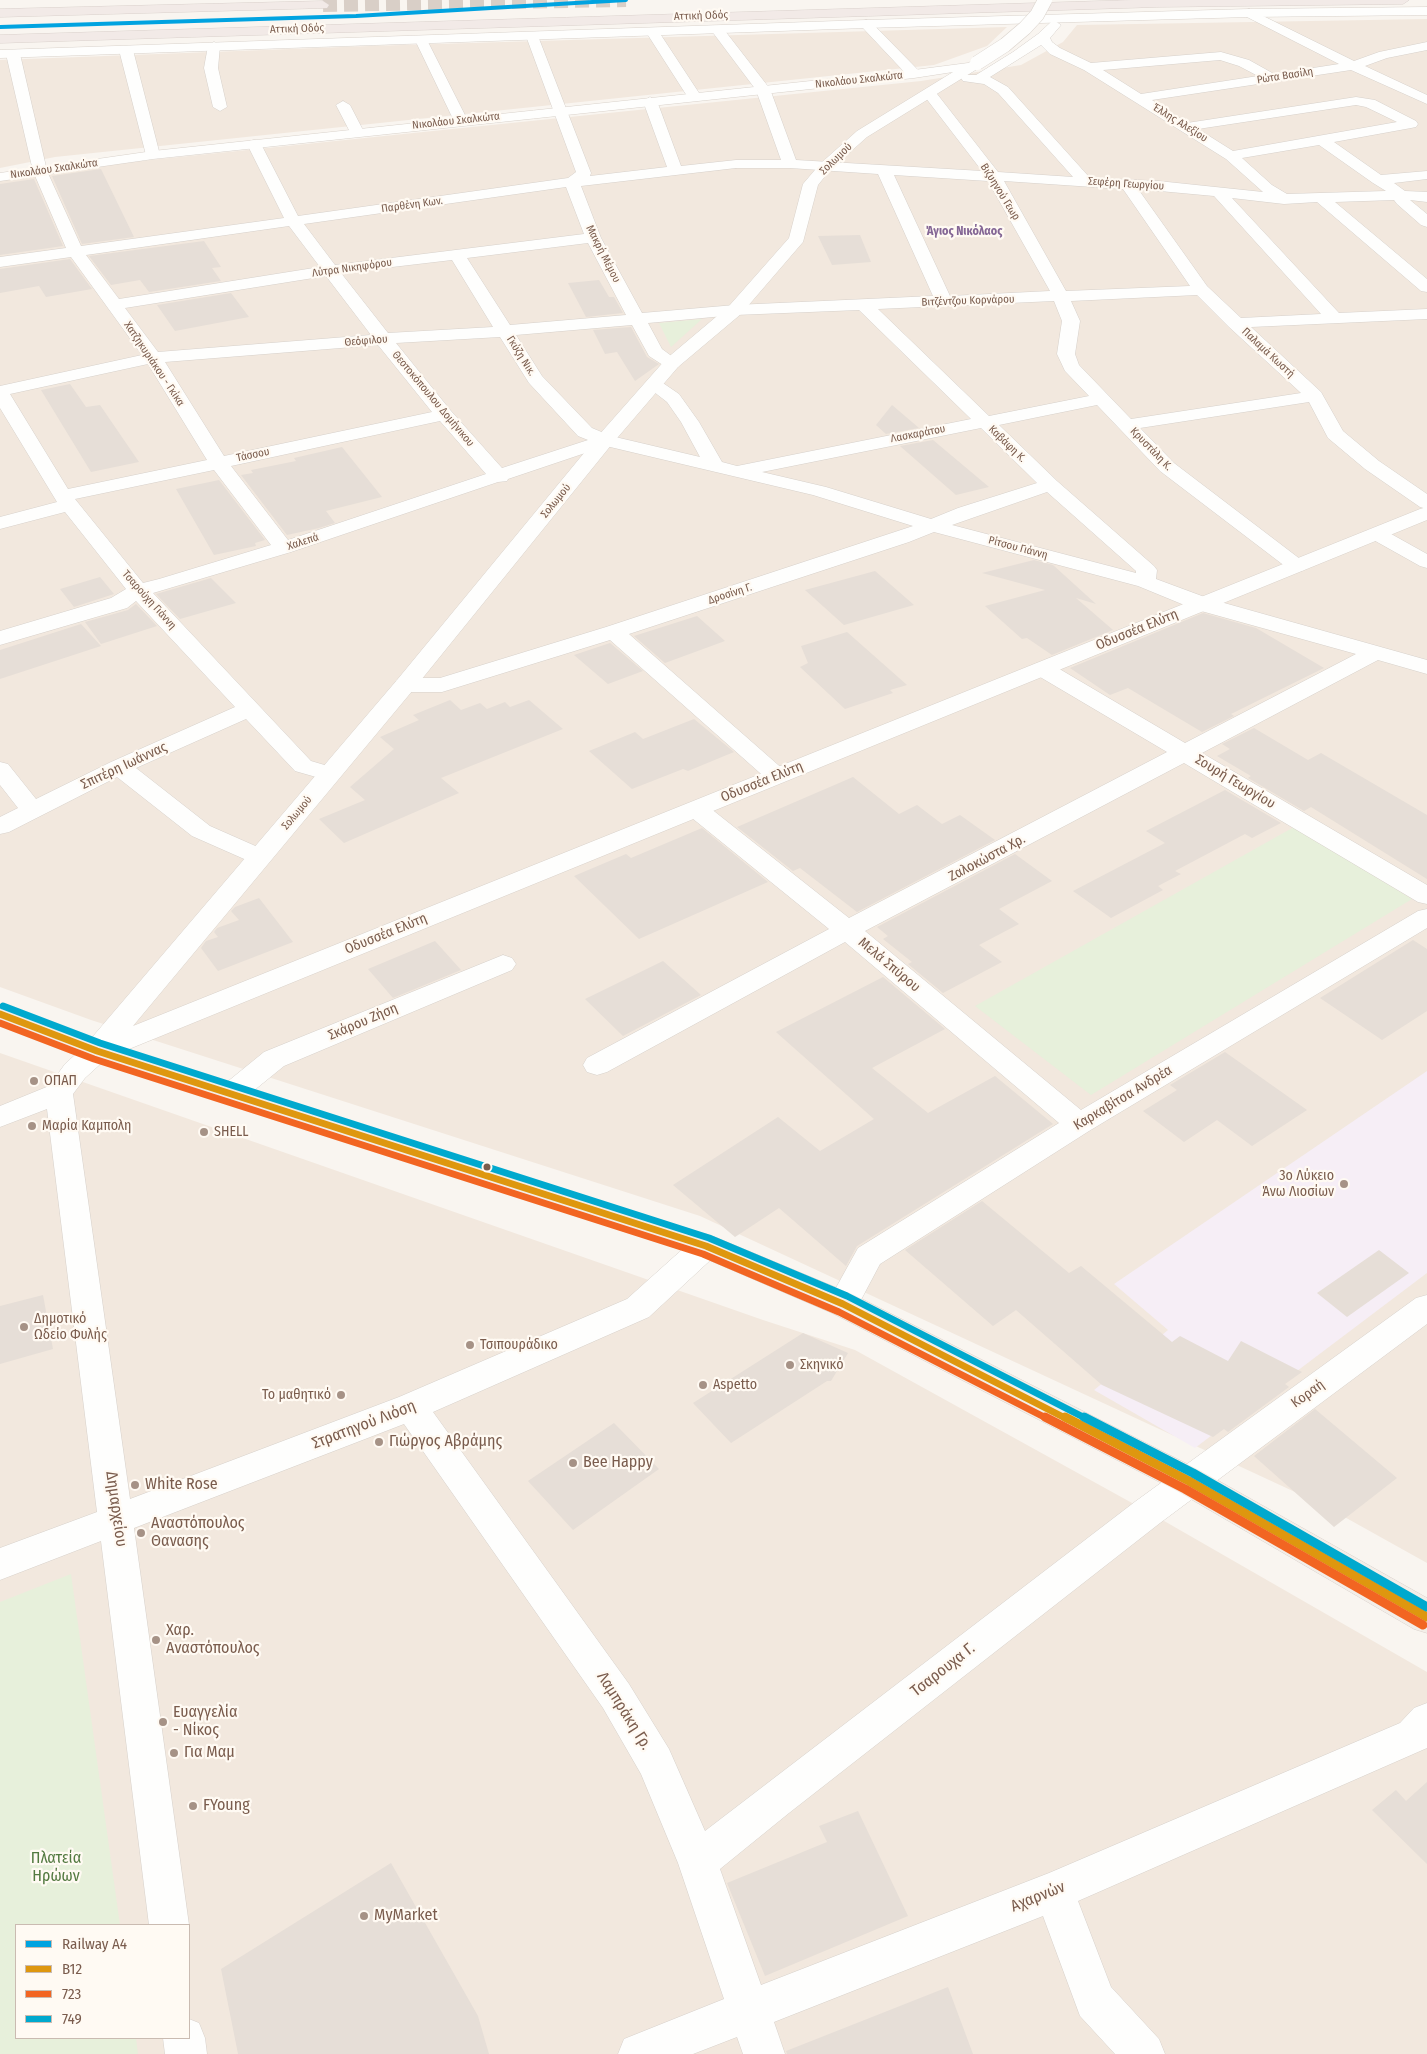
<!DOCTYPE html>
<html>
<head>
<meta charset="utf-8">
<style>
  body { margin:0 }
  #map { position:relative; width:1427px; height:2054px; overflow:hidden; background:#f9f5f0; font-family:"Fira Sans Condensed",sans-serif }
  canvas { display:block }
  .legend { position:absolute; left:15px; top:1924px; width:175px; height:115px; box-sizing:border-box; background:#fffaf3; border:1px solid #cabbb1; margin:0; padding:6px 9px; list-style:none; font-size:15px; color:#7a5c4d }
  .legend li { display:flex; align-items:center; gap:10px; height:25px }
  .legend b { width:25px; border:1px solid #cabbb1 }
</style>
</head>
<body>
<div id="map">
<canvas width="1427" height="2054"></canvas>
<ul class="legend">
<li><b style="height:6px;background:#00a3e0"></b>Railway A4</li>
<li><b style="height:6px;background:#de970f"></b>Β12</li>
<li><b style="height:6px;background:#f26522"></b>723</li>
<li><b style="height:6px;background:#00a9ce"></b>749</li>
</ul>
</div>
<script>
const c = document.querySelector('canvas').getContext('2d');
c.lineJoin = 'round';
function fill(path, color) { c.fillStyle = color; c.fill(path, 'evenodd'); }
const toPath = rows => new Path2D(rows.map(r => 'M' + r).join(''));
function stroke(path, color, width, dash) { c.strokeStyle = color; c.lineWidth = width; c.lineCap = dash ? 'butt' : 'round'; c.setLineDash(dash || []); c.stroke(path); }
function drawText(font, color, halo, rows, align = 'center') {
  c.font = font + ' "Fira Sans Condensed",sans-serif'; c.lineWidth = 4.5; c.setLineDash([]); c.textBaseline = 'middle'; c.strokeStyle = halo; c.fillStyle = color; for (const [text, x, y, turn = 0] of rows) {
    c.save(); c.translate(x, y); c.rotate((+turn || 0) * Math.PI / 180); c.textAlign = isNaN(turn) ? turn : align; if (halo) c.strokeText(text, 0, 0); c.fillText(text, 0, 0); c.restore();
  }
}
fill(toPath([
  [1427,19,1427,1563,1323,1505,700,1216,91,1020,0,987,0,181,62,169,921,81,1021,65,1063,42,1077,25],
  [1007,27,987,46,934,65,55,157,0,168,0,60,369,46],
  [0,1053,763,1320,855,1350,1152,1514,1427,1672,1427,2054,0,2054],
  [16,1925,189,1925,189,2038,16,2038]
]), '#f2e8de');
fill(toPath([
  [1427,1071,1427,1273,1195,1448,1094,1390,1168,1330,1114,1284]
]), '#f6eef6');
fill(toPath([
  [702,319,671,347,659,323],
  [1294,827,1412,899,1091,1095,975,1006],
  [71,1574,120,1925,16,1925,16,2038,136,2038,138,2054,0,2054,0,1602]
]), '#e7f0db');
fill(toPath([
  [101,169,134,237,82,244,52,176],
  [34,179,63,246,0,255,0,184],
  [860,235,871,262,832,265,818,236],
  [204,241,221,267,212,268,221,281,149,292,140,280,111,285,89,256],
  [70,259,92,289,46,297,39,286,0,293,0,269],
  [599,280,609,297,614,297,623,313,586,317,568,283],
  [231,293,249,317,175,331,157,305],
  [631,327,647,357,659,364,635,381,617,352,605,354,593,330],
  [70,384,86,407,100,405,139,462,91,472,41,390],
  [892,405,919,428,886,434,876,425],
  [933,440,989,487,956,495,900,446],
  [342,447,382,497,326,511,335,523,319,528,287,535,241,475,253,473,251,470,296,461,294,458],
  [219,480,265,540,255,543,256,546,214,555,176,489],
  [1034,560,1053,565,1096,604,1076,598,1113,630,1052,655,1027,638,1022,639,985,606,1045,590,982,573],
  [875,571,914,605,844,625,805,590],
  [100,577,114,594,74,607,60,589],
  [211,578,236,603,180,619,156,594],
  [136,604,157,626,101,644,85,622,128,610],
  [1203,613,1256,628,1324,668,1231,714,1234,716,1202,732,1128,688,1110,695,1070,668],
  [697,616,725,641,665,663,634,636],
  [81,624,101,646,0,679,0,650],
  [847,632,907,685,890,690,893,693,845,709,800,667,808,663,801,646],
  [610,643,643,671,608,684,574,655],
  [450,700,461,710,480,703,487,709,505,702,510,707,529,700,563,729,441,778,459,793,344,843,319,819,365,800,350,787,394,749,380,737,419,720,413,715],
  [694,719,734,752,688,771,683,769,632,789,589,751,635,732,643,739],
  [1254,728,1308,760,1321,753,1427,815,1427,879,1311,807,1304,811,1248,778,1251,776,1217,756,1230,749,1222,744],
  [853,777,899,814,917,805,942,824,960,815,995,840,857,912,800,868,793,871,737,827],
  [1225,790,1281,823,1252,838,1245,834,1175,871,1181,874,1158,886,1163,890,1111,918,1073,891,1165,843,1146,831],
  [702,828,768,882,639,939,574,876,626,854,631,858],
  [1015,854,1052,881,999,909,1019,924,979,945,1002,962,943,993,908,964,912,962,883,939,888,936,877,927],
  [259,898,293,942,218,971,201,948,206,941,218,937,214,932,217,928,239,920,231,911,235,907],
  [1413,940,1427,949,1427,1011,1382,1040,1320,998],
  [435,941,461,970,393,998,368,969],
  [663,961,701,995,623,1036,585,999],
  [883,977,945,1029,872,1068,928,1113,995,1076,1053,1124,857,1246,846,1266,779,1208,735,1237,673,1185,778,1117,820,1151,874,1119,776,1032],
  [1225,1052,1307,1110,1252,1146,1217,1120,1184,1142,1143,1111,1177,1090,1170,1085],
  [982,1201,1069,1273,1081,1266,1172,1342,1180,1336,1228,1361,1241,1341,1302,1372,1285,1384,1289,1387,1228,1432,1224,1429,1213,1437,1102,1385,1016,1310,993,1326,905,1250],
  [1379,1250,1409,1273,1347,1317,1317,1293],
  [43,1295,53,1349,0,1364,0,1306],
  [803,1333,848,1353,831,1381,827,1381,731,1443,693,1403],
  [1315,1409,1397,1478,1334,1527,1254,1456],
  [614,1423,659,1469,573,1530,528,1481],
  [1427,1782,1427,1864,1372,1810,1396,1790,1406,1801],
  [858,1811,908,1916,765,1976,727,1883,827,1842,819,1826],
  [391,1863,478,2016,489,2054,238,2054,221,1969],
  [948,1987,973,2054,787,2054,786,2051]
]), '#e6ded7');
stroke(toPath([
  [323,5,626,0]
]), '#d9cfc7', 14, [14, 7]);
const street = toPath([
  [1249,9,1354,61,1379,52,1427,42,1427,50,1387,58,1365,66,1427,95,1427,104,1351,70,1152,100,1187,123,1356,97,1375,100,1416,121,1418,124,1416,127,1411,128,1334,142,1381,175,1427,171,1427,179,1394,183,1405,191,1427,192,1427,202,1410,200,1427,214,1427,227,1421,225,1397,204,1394,200,1335,202,1427,279,1427,292,1421,291,1317,202,1284,204,1232,198,1339,313,1427,309,1427,319,1251,327,1321,392,1343,431,1379,461,1427,494,1427,509,1420,507,1365,469,1328,438,1309,402,1140,428,1174,463,1304,562,1307,566,1304,570,1297,572,1290,570,1160,471,1097,405,999,425,1057,481,1154,566,1157,570,1156,579,1210,599,1427,660,1427,674,1378,660,1202,753,1427,885,1427,904,1418,902,1184,763,865,931,1081,1110,1418,911,1427,909,1427,928,1089,1131,880,1264,854,1313,843,1316,832,1313,827,1304,858,1248,1059,1123,845,942,607,1072,597,1075,587,1072,583,1065,587,1058,829,929,687,814,684,809,687,804,696,802,705,804,849,918,1167,752,1035,674,1032,669,1035,664,1043,662,1051,664,1185,743,1356,654,1194,609,1138,586,934,532,909,542,629,634,785,771,789,776,785,781,777,783,769,781,610,640,442,692,405,692,397,690,394,685,397,680,405,678,440,678,606,627,913,526,813,495,606,446,508,479,507,481,498,482,291,552,153,593,311,761,338,769,342,774,338,779,330,781,295,771,246,719,136,768,210,826,269,852,272,857,269,862,260,865,251,862,192,836,117,777,9,832,0,834,0,817,18,808,0,785,0,762,8,764,36,799,111,762,235,707,136,601,127,608,0,645,0,631,111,598,126,589,65,512,0,529,0,517,57,502,0,408,0,386,142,355,71,257,0,267,0,257,66,248,33,171,6,54,8,51,13,50,20,54,47,171,81,246,284,218,247,144,249,141,254,140,259,141,261,144,298,216,568,178,576,172,526,36,532,32,538,36,591,173,590,176,667,167,643,101,650,97,657,101,681,166,736,160,781,160,756,90,711,30,717,26,722,27,770,89,796,160,982,171,922,93,929,89,934,90,998,172,1073,177,998,93,984,84,963,81,961,78,963,75,976,75,1013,52,1038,34,1051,22,1055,21,1061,25,1050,38,1052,42,1060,48,1091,63,1221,52,1249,60,1274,74,1339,64,1245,16,1243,13,1245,10,1249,9],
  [1041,45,1050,54,1084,70,1226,159,1263,192,1158,181,1090,178,1008,87,990,77,1041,45],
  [1220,60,1239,66,1258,76,1141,94,1103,70,1220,60],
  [1356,105,1366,107,1397,122,1233,151,1198,129,1356,105],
  [1319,145,1373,183,1386,191,1287,194,1272,185,1242,158,1319,145],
  [736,168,790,168,878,174,933,296,735,305,642,313,601,238,581,186,736,168],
  [894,175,988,181,1050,291,950,296,894,175],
  [1004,181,1123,189,1190,286,1066,291,1004,181],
  [566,187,584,234,335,265,304,224,566,187],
  [1138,189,1214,196,1321,314,1241,318,1207,286,1138,189],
  [289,226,320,267,119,299,86,255,289,226],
  [588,243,626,315,510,325,467,258,588,243],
  [452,260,493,327,388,333,341,273,452,260],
  [326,276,371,335,158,352,125,308,326,276],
  [1197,295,1229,327,1301,393,1131,419,1079,365,1075,354,1080,321,1071,301,1197,295],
  [1054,301,1062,321,1057,354,1065,371,1089,396,989,416,878,309,1054,301],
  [859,310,971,419,737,466,722,462,699,422,679,394,660,381,654,380,648,381,645,385,667,402,681,422,700,457,611,436,592,428,542,376,516,335,632,325,649,356,666,367,672,368,678,367,681,363,662,349,648,323,735,315,859,310],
  [500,337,529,383,578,436,588,440,502,468,451,411,396,343,500,337],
  [378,345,432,412,224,456,165,362,378,345],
  [148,364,207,460,68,489,10,394,148,364],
  [440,421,486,474,288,540,231,466,440,421],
  [981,428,1037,483,958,508,931,519,826,487,762,472,981,428],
  [214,470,271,545,159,579,143,583,75,499,214,470],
  [1047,492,1136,571,1136,573,952,525,1047,492],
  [866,20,870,21,919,71,921,74,919,77,909,77,862,27,860,24,862,21,866,20],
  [652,28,657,29,701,96,699,99,694,100,687,96,646,32,652,28],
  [421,36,427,40,468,121,466,124,461,125,456,124,454,121,415,40,421,36],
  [214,42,220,46,218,68,227,107,220,111,213,107,204,68,208,46,214,42],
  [126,46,133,50,160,155,158,158,148,158,146,155,119,50,126,46],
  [343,101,350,105,364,132,362,135,357,136,352,135,350,132,336,105,343,101],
  [1377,528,1384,530,1427,554,1427,568,1420,566,1370,538,1367,534,1370,530,1377,528],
  [503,955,512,958,516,964,512,970,284,1066,241,1101,231,1104,221,1101,217,1094,221,1087,264,1052,503,955],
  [97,1041,107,1044,111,1051,107,1058,85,1078,73,1094,130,1499,399,1397,627,1299,695,1238,706,1234,717,1238,721,1246,717,1254,649,1317,433,1412,629,1684,669,1749,705,1831,1136,1501,1416,1298,1427,1295,1427,1324,1160,1523,789,1813,720,1869,761,1985,1049,1873,1400,1723,1414,1708,1427,1703,1427,1748,1078,1901,1111,1987,1159,2039,1165,2054,1115,2054,1080,2016,1043,1916,774,2022,785,2054,743,2054,737,2037,693,2054,618,2054,624,2039,724,1999,678,1863,641,1774,603,1708,404,1424,134,1528,189,1925,189,1927,149,1925,101,1541,0,1580,0,1548,97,1512,47,1109,0,1127,0,1106,49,1086,65,1064,87,1044,97,1041],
  [189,2019,199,2023,205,2038,207,2054,165,2054,163,2038,189,2038,189,2019]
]);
const secondary = toPath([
  [1427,7,1427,15,1249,17,866,28,0,58,0,50,866,20,1249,9,1427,7],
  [977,59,984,63,982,66,867,137,830,170,818,185,803,242,741,314,678,367,612,444,413,690,133,1026,1420,509,1427,507,1427,520,107,1058,97,1061,87,1058,83,1051,89,1041,397,680,598,436,666,359,729,306,789,238,803,184,820,164,857,131,953,72,914,78,153,159,0,181,0,173,153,151,914,70,968,63,977,59]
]);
const primary = toPath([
  [0,1005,107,1044,717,1238,854,1295,1201,1471,1427,1598,1427,1633,1414,1629,1177,1491,832,1313,695,1254,87,1058,0,1024,0,1005]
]);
const highway = toPath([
  [1133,0,1409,0,1403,4,1158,7,0,43,0,35,1133,0],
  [323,1,329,5,327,8,0,17,0,9,323,1]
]);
stroke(street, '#d7d1cb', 1);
stroke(secondary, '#d9d2cb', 1);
stroke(primary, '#dad1cc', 1);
stroke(highway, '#dad1cc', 1);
fill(street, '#fefefd');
fill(secondary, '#fefefd');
fill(primary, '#f3eee8');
fill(highway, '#f2eae7');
const secondaryBridge = toPath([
  [977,63,1005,45,1025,28,1037,15,1045,0]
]);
stroke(secondaryBridge, '#d9d2cb', 15, []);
stroke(secondaryBridge, '#fefefd', 14);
stroke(toPath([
  [0,1014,97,1051,706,1246,843,1304,1067,1419]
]), '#de970f', 7);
stroke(toPath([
  [1065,1417,1189,1481,1427,1617]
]), '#de970f', 9);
stroke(toPath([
  [0,1023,94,1059,703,1254,839,1312,1048,1419]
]), '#f26522', 7);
stroke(toPath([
  [1045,1417,1185,1489,1423,1625]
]), '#f26522', 9);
stroke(toPath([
  [3,1006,100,1043,709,1238,847,1296,1087,1419]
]), '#00a9ce', 7);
stroke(toPath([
  [1084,1417,1193,1473,1427,1607]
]), '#00a9ce', 9);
stroke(toPath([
  [0,27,356,16,626,0]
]), '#00a3e0', 4);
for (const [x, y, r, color] of [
  [34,1081,5,"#a69286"],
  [32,1126,5,"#a69286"],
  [204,1132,5,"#a69286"],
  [487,1167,4.5,"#7a5c4d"],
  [1344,1184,5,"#a69286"],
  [24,1327,5,"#a69286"],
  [470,1345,5,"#a69286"],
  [790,1365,5,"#a69286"],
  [703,1385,5,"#a69286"],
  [341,1395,5,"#a69286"],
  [379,1442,5,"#a69286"],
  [573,1463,5,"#a69286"],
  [135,1485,5,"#a69286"],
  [141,1533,5,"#a69286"],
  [156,1640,5,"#a69286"],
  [163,1722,5,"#a69286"],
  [174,1753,5,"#a69286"],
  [193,1806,5,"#a69286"],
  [364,1916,5,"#a69286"]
]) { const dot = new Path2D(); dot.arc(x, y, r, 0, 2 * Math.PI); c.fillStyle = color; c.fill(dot); stroke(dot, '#fffaf3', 2); }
drawText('11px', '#7a5c4d', '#fffaf3', [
  ["Αττική Οδός",701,16,-2],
  ["Αττική Οδός",297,29,-2],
  ["Ρώτα Βασίλη",1285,76,-9],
  ["Νικολάου Σκαλκώτα",859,80,-6],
  ["Νικολάου Σκαλκώτα",456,121,-6],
  ["Έλλης Αλεξίου",1180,123,32],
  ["Σολωμού",836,159,-44],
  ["Νικολάου Σκαλκώτα",54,169,-8],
  ["Σεφέρη Γεωργίου",1126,184,4],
  ["Βιζυηνού Γεωρ",1000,192,58],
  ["Παρθένη Κων.",412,205,-8],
  ["Μακρή Μέμου",603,254,63],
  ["Λύτρα Νικηφόρου",352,268,-8],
  ["Βιτζέντζου Κορνάρου",968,301,-2],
  ["Θεόφιλου",366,341,-5],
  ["Παλαμά Κωστή",1268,353,43],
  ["Γκύζη Νικ.",521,356,58],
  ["Χατζηκυριάκου - Γκίκα",154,364,56],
  ["Θεοτοκόπουλου Δομήνικου",433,399,50],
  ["Λασκαράτου",918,434,-11],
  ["Καβάφη Κ.",1007,444,44],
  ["Κρυστάλη Κ.",1151,449,46],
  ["Τάσσου",253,455,-12],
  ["Σολωμού",556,501,-51],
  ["Χαλεπά",303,542,-18],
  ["Ρίτσου Γιάννη",1018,548,15],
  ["Δροσίνη Γ.",730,594,-18],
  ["Τσαρούχη Γιάννη",149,600,48],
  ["Σολωμού",297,813,-50]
]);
drawText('bold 12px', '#846695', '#fffaf3', [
  ["Άγιος Νικόλαος",964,232]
]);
drawText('14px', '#7a5c4d', '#fffaf3', [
  ["Οδυσσέα Ελύτη",1137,630,-22],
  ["Σπιτέρη Ιωάννας",124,766,-25],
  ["Οδυσσέα Ελύτη",762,782,-22],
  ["Σουρή Γεωργίου",1235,782,31],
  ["Ζαλοκώστα Χρ.",987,858,-28],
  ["Οδυσσέα Ελύτη",386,934,-22],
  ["Μελά Σπύρου",889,965,40],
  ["Σκάρου Ζήση",363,1022,-23],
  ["Καρκαβίτσα Ανδρέα",1123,1098,-31],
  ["Κοραή",1308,1394,-36]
]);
drawText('14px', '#7a5c4d', '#fffaf3', [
  ["ΟΠΑΠ",44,1081],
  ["Μαρία Καμπολη",42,1126],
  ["SHELL",214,1132],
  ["3ο Λύκειο",1334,1176,"right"],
  ["Άνω Λιοσίων",1334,1192,"right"],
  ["Δημοτικό",34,1319],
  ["Ωδείο Φυλής",34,1335],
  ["Τσιπουράδικο",480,1345],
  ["Σκηνικό",800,1365],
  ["Aspetto",713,1385],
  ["Το μαθητικό",331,1395,"right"]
], 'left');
drawText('16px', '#7a5c4d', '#fffaf3', [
  ["Στρατηγού Λιόση",364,1425,-21],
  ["Δημαρχείου",116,1509,82],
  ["Τσαρουχα Γ.",943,1670,-38],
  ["Λαμπράκη Γρ.",624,1711,58],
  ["Αχαρνών",1038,1897,-22]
]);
drawText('16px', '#7a5c4d', '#fffaf3', [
  ["Γιώργος Αβράμης",389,1442],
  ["Bee Happy",583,1463],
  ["White Rose",145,1485],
  ["Αναστόπουλος",151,1524],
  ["Θανασης",151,1542],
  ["Χαρ.",166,1631],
  ["Αναστόπουλος",166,1649],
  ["Ευαγγελία",173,1713],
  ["- Νίκος",173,1731],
  ["Για Μαμ",184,1753],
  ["FYoung",203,1806],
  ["MyMarket",374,1916]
], 'left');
drawText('16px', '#537a41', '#fffaf3', [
  ["Πλατεία",56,1859],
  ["Ηρώων",56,1877]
]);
</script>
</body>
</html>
